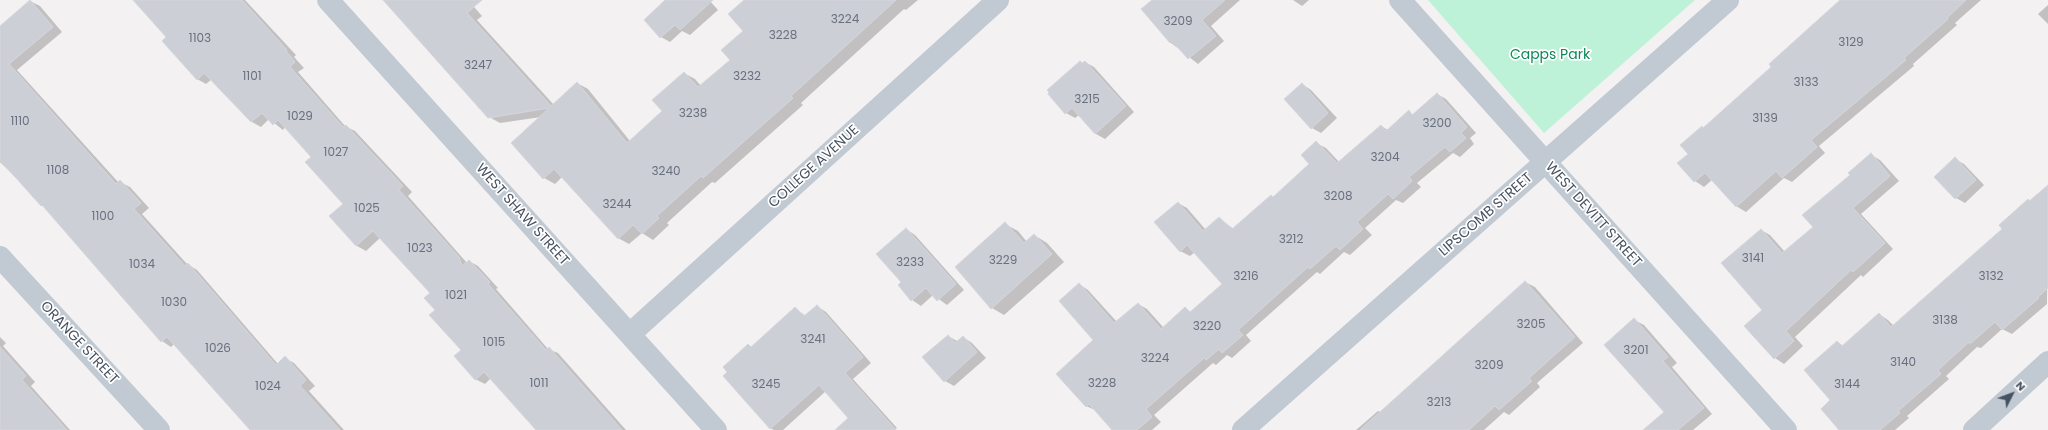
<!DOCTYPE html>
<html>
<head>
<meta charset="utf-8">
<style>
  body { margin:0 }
  #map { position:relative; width:2048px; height:430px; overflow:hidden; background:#f3f1f1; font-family:Poppins,sans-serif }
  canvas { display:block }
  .north { position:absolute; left:1992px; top:374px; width:40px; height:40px; -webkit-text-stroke:3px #fff; paint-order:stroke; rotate:48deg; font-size:11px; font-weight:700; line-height:16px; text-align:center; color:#475160 }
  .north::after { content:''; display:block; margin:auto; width:14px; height:18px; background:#475160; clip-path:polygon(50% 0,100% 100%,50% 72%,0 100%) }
</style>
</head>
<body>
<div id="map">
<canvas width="2048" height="430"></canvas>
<div class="north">N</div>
</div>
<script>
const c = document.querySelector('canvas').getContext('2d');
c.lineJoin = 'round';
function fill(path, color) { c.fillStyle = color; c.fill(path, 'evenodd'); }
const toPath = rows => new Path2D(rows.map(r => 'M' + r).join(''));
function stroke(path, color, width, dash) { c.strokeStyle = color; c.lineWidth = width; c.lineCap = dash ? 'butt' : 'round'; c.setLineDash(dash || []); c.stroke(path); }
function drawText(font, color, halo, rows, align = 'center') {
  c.font = font + ' Poppins,sans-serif'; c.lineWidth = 3.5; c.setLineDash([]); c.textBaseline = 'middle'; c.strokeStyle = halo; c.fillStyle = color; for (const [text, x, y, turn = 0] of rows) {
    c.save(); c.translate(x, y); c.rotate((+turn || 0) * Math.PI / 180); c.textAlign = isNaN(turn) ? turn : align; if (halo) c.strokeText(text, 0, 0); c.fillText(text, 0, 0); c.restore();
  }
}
fill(toPath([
  [1428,0,1695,0,1544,133]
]), '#bef2d8');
fill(toPath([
  [134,0,245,0,296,55,294,57,304,68,298,72,345,126,355,131,412,192,408,196,467,263,469,261,478,266,498,288,496,289,548,349,558,353,626,430,537,430,491,378,485,384,475,379,462,350,437,310,431,293,381,237,366,251,357,246,330,216,344,204,312,157,285,127,283,130,269,119,261,127,252,122,212,79,206,84,197,79,168,37],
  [385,0,468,0,482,16,477,20,554,105,577,83,588,89,630,141,663,111,684,73,695,79,701,86,731,60,744,31,745,0,918,0,906,10,904,9,801,103,803,105,715,183,712,182,667,223,669,225,653,240,642,233,629,244,618,238,562,177,555,184,544,178,541,117,500,123,489,117],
  [667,0,709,0,718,10,690,35,682,31,670,42,661,37],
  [1154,0,1240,0,1211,26,1224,41,1198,64,1170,42],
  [1293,0,1309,0,1302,6],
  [1842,0,1981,0,1955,23,1957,25,1913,64,1914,66,1819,146,1825,153,1792,182,1784,178,1746,212,1736,206,1713,179,1704,187,1695,181,1679,163,1690,154,1702,127,1704,128,1762,77],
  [30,1,40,6,62,32,17,70,119,183,120,182,130,187,149,208,142,214,187,264,197,270,278,364,285,358,294,363,315,386,309,391,344,430,258,430,174,344,171,347,162,341,46,208,0,162,0,40],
  [2048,5,2048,24,2038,14],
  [1085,62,1094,67,1134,112,1105,139,1096,134,1079,115,1075,118,1066,113],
  [1302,84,1311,90,1337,118,1321,133,1312,128],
  [1437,94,1446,99,1476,133,1470,138,1474,144,1460,157,1453,153,1417,183,1421,187,1403,203,1396,200,1365,228,1372,235,1350,255,1344,252,1320,274,1317,272,1246,335,1251,341,1232,358,1227,355,1216,365,1213,363,1154,415,1161,422,1152,430,1114,430,1097,411,1086,406,1095,340,1079,284,1088,290,1117,322,1138,304,1147,309,1164,328,1186,309,1191,312,1223,284,1195,252,1190,256,1180,251,1178,203,1187,208,1206,230,1219,219,1234,229,1274,198,1311,164,1316,143,1326,148,1340,163,1381,126,1388,130,1409,112,1414,115],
  [1871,155,1880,160,1899,181,1861,214,1893,249,1863,277,1861,275,1795,337,1803,346,1784,364,1775,358,1764,310,1761,230,1770,235,1785,252,1814,227,1851,175],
  [1955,159,1964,164,1984,185,1965,203,1956,198],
  [2048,185,2047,304,2012,334,2002,329,1981,348,1977,347,1946,376,1949,379,1907,416,1909,418,1895,430,1841,430,1832,400,1837,342,1844,346,1879,314,1888,320,1894,326,2003,229,2000,225],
  [1005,224,1018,231,1027,242,1034,235,1047,243,1064,262,1004,315,992,308],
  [906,229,915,235,964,290,947,305,933,295,921,306,912,300,899,285,903,282],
  [1525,282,1535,287,1583,343,1537,383,1540,387,1509,415,1504,412,1484,430,1356,430,1378,411,1381,412],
  [817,306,826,312,871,363,853,379,897,428,894,430,851,430,850,418,826,391,783,430,774,430,770,428,748,346,752,347,796,309,806,316],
  [1634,320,1644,325,1677,363,1672,367,1712,414,1693,430,1660,430,1665,412],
  [948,336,957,341,963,337,972,343,986,358,954,386,945,381],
  [0,337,6,343,3,346,35,382,31,386,70,430,0,430]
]), '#0003');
const building = toPath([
  [30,0,53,27,9,64,116,184,120,180,141,203,134,209,185,266,188,263,276,365,285,356,306,380,300,386,340,430,250,430,167,337,161,342,42,205,41,206,0,160,0,26,30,0],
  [133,0,242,0,287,50,286,51,295,62,290,67,343,127,346,125,403,186,399,190,459,257,462,266,469,260,490,282,488,284,546,350,549,347,622,430,536,430,484,372,475,380,454,356,461,350,429,315,435,310,424,298,430,293,373,231,356,246,329,216,343,204,305,162,311,157,278,120,273,125,262,113,251,122,204,73,197,80,162,41,166,37,133,0],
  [383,0,482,0,467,13,551,106,577,82,627,143,662,111,652,100,684,72,698,87,730,60,721,50,743,31,728,14,744,0,896,0,791,96,793,98,703,178,701,176,657,216,659,218,642,234,633,225,618,239,554,169,543,179,511,143,549,108,488,118,383,0],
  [665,0,713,0,680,30,675,25,660,38,644,20,665,0],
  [1152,0,1225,0,1202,20,1216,36,1188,59,1172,41,1170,43,1141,9,1152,0],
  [1840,0,1966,0,1947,18,1948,19,1904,58,1906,60,1811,140,1817,147,1782,178,1776,171,1736,207,1705,173,1694,182,1677,163,1688,154,1680,145,1702,126,1703,128,1771,67,1769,64,1840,0],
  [1080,61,1082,63,1085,61,1126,106,1095,134,1072,108,1065,114,1048,94,1049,92,1047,90,1080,61],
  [1302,83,1328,113,1311,129,1284,99,1302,83],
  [1437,93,1467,127,1461,133,1466,138,1450,152,1445,147,1409,177,1412,181,1393,199,1388,194,1357,222,1363,229,1340,250,1336,246,1310,269,1308,267,1238,330,1243,335,1222,353,1219,349,1206,360,1204,358,1146,409,1152,417,1137,430,1112,430,1089,404,1086,407,1056,374,1093,340,1059,301,1079,283,1114,323,1138,303,1161,329,1185,307,1190,312,1222,284,1187,245,1180,252,1154,222,1178,202,1203,231,1219,217,1232,229,1271,195,1273,197,1309,164,1301,155,1316,141,1337,163,1381,125,1386,131,1409,110,1412,115,1437,93],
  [1871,153,1890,176,1853,208,1885,243,1853,272,1851,270,1786,331,1794,341,1774,359,1744,326,1762,310,1721,263,1761,229,1782,253,1813,227,1802,215,1850,175,1848,173,1871,153],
  [1955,157,1976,180,1955,199,1934,177,1955,157],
  [2048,185,2048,288,2038,297,2039,298,2002,330,1995,322,1971,343,1968,343,1938,370,1941,374,1898,411,1900,413,1880,430,1839,430,1821,409,1830,400,1804,370,1837,341,1842,346,1879,313,1891,327,2002,229,1999,225,2028,199,2030,201,2048,185],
  [1005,222,1024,243,1034,234,1052,254,991,309,955,267,1005,222],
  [906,228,956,284,937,301,926,288,911,301,898,285,901,282,876,254,906,228],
  [1525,281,1575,337,1529,378,1532,381,1499,410,1495,406,1469,430,1360,430,1525,281],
  [817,305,863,357,845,373,896,430,835,430,848,418,819,385,770,429,723,376,727,372,723,367,748,344,751,347,795,307,804,316,817,305],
  [1634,318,1668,357,1663,361,1704,408,1678,430,1643,430,1664,412,1604,345,1634,318],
  [948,335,955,343,963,336,977,352,944,382,922,357,948,335],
  [0,347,26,376,22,380,67,430,0,430,0,347]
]);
fill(building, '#cdcfd6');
stroke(building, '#d5d6dd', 1);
stroke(toPath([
  [328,0,716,430],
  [1400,0,1786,430],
  [0,257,159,430],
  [630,334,998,0],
  [1243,430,1728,0],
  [1974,430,2048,362]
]), '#c1c9d3', 22);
drawText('12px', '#68707e', null, [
  ["3224",845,20],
  ["3209",1178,22],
  ["3228",783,36],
  ["1103",200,39],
  ["3129",1851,43],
  ["3247",478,66],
  ["1101",252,77],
  ["3232",747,77],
  ["3133",1806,83],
  ["3215",1087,100],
  ["3238",693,114],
  ["1029",300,117],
  ["3139",1765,119],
  ["1110",20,122],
  ["3200",1437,124],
  ["1027",336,153],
  ["3204",1385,158],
  ["1108",58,171],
  ["3240",666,172],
  ["3208",1338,197],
  ["3244",617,205],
  ["1025",367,209],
  ["1100",103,217],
  ["3212",1291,240],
  ["1023",420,249],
  ["3141",1753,259],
  ["3229",1003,261],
  ["3233",910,263],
  ["1034",142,265],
  ["3216",1246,277],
  ["3132",1991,277],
  ["1021",456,296],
  ["1030",174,303],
  ["3138",1945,321],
  ["3205",1531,325],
  ["3220",1207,327],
  ["3241",813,340],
  ["1015",494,343],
  ["1026",218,349],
  ["3201",1636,351],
  ["3224",1155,359],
  ["3140",1903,363],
  ["3209",1489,366],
  ["1011",539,384],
  ["3228",1102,384],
  ["3245",766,385],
  ["3144",1847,385],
  ["1024",268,387],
  ["3213",1439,403]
]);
drawText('14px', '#12875a', '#fff', [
  ["Capps Park",1550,55]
]);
drawText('14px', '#475160', '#fff', [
  ["COLLEGE AVENUE",814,167,-42],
  ["WEST SHAW STREET",522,215,48],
  ["LIPSCOMB STREET",1486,215,-41],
  ["WEST DEVITT STREET",1593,215,48],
  ["ORANGE STREET",79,343,47]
]);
</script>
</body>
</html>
